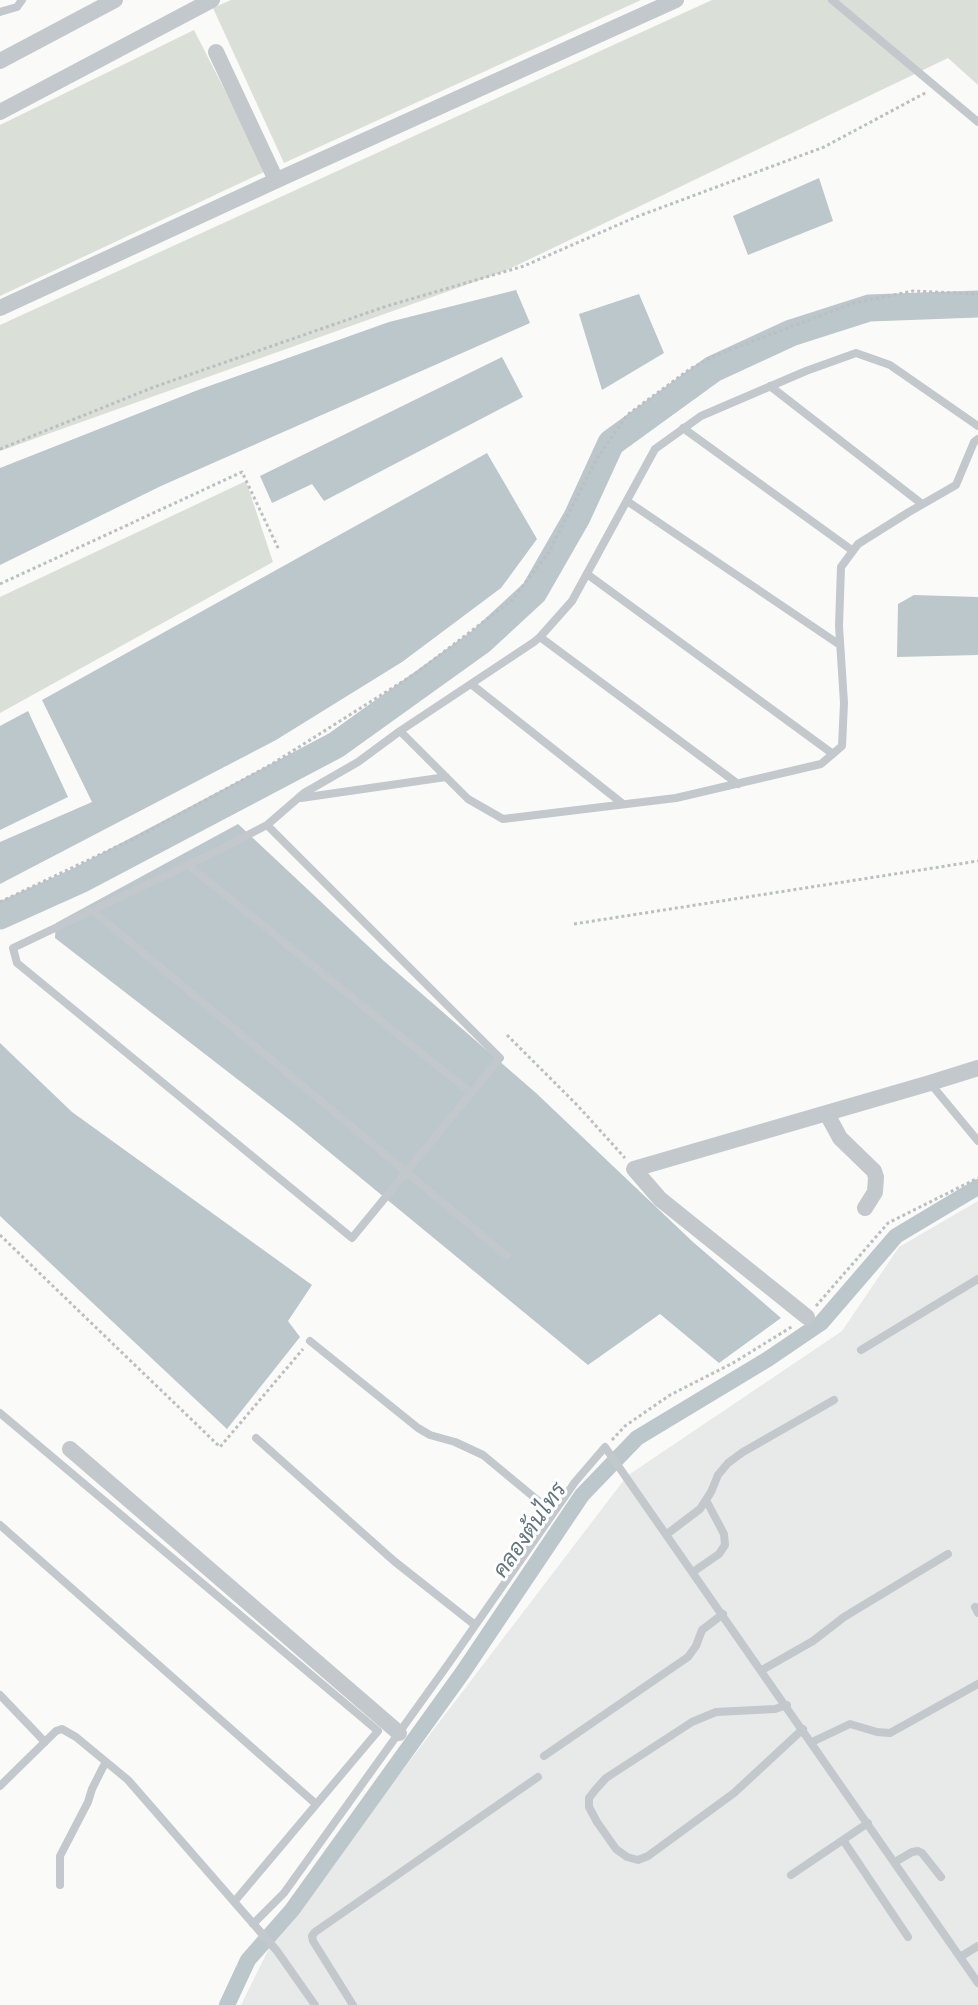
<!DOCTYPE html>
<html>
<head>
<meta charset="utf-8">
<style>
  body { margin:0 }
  canvas { display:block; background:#fafaf8 }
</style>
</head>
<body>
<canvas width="978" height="2005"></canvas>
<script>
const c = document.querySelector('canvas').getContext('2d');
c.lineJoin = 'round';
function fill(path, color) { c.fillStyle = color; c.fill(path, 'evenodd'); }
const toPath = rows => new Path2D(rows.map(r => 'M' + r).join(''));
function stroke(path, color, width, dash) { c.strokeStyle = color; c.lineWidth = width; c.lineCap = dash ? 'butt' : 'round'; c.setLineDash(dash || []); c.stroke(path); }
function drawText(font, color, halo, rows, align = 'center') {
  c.font = font + ' Jost,Sarabun,sans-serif'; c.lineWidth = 6; c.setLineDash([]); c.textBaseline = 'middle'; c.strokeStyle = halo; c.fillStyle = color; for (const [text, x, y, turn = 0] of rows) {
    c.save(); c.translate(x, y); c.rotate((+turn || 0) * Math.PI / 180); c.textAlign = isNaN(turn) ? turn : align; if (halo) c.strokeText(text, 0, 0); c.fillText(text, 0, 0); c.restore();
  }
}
fill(toPath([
  [978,1201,978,2005,241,2005,273,1940,627,1476,842,1331,899,1247]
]), '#e8e9e9');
fill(toPath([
  [231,0,641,0,284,163,213,8],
  [712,0,978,0,978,85,948,58,505,271,0,451,0,325],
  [194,30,266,171,0,296,0,125],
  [246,481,273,562,0,713,0,597]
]), '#dadfd7');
fill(toPath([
  [819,178,833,221,748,255,733,216],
  [516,290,530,323,161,486,0,565,0,468,198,390,389,322],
  [639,294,664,353,602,390,579,314],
  [502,357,523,397,324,501,312,484,272,503,260,476],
  [487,453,537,539,501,588,402,662,276,740,0,884,0,842,92,802,42,700],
  [914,595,978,597,978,655,897,657,898,604],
  [28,711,68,797,0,830,0,726],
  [238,824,384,961,536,1093,693,1242,781,1318,719,1363,660,1314,588,1365,294,1123,55,938,56,923],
  [0,1043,72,1112,312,1285,288,1321,300,1337,227,1429,0,1216]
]), '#bbc7cb');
stroke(toPath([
  [227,2005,248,1960,292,1910,463,1672,582,1495,637,1438,768,1359,821,1323,896,1236,978,1187]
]), '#bbc7cb', 16);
stroke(toPath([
  [0,916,80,880,336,745,481,641,534,592,577,517,611,443,713,369,791,333,869,308,978,304]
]), '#bbc7cb', 27);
stroke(toPath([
  [0,449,154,387,387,306,524,266,636,217,824,147,927,92],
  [0,584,242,472,279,550],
  [0,902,139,836,272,764,416,673,512,600,549,552,596,460,627,415,690,369,714,356,854,303,913,291,978,294],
  [574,924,978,861],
  [507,1035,578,1106,625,1158],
  [0,1235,220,1447,303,1349],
  [816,1306,888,1223,978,1178],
  [612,1440,625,1426,670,1395,733,1363,793,1326]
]), '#bbbfc2', 3, [3, 3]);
stroke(toPath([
  [832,0,978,122],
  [0,12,17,7,22,0],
  [770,386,922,504],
  [683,428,853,551],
  [627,501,840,645],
  [587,574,833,754],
  [540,637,738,784],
  [471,684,623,804],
  [400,731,534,642,540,637,572,601,655,449,701,416,806,371,856,353,890,365,978,426],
  [301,798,446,777],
  [267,825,500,1058,352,1238,17,963,13,948,215,852,267,825,304,793,358,762,400,731,468,799,503,819,676,798,821,764,842,746,844,703,839,626,841,567,858,544,909,512,956,485,974,442,978,439],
  [188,865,471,1093],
  [93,911,507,1256],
  [930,1083,978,1141],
  [310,1341,418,1428,430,1435,455,1442,483,1455,553,1513],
  [861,1350,978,1279],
  [0,1413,378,1731,234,1902],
  [256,1438,394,1561,475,1625],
  [0,1525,316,1804],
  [667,1534,700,1509,711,1492,718,1475,728,1463,743,1452,834,1400],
  [693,1572,719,1554,725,1545,724,1534,706,1500],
  [975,1607,978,1613],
  [762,1670,813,1641,844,1617,948,1554],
  [0,1695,45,1742],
  [787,1705,775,1709,716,1712,692,1722,606,1778,596,1789,589,1798,589,1807,597,1822,616,1849,627,1857,638,1860,648,1856,734,1793,803,1729],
  [812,1742,850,1724,877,1732,890,1733,978,1684],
  [544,1756,688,1657,696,1646,702,1630,723,1614],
  [0,1786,56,1731,62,1729,76,1737,128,1780,277,1951,315,2005],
  [843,1840,908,1937],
  [895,1862,912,1852,918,1851,922,1853,941,1877],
  [791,1875,868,1823],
  [60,1885,60,1856,88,1802,92,1789,102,1769,106,1762],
  [253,1924,284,1893,449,1663,575,1482,605,1447,978,1983],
  [960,1957,978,1946],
  [353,2005,313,1941,312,1936,315,1932,538,1777]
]), '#c3c8cc', 8);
stroke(toPath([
  [216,52,276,180],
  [0,61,115,0],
  [0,112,212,0],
  [0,308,286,176,676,0],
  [827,1114,840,1138,874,1171,876,1177,875,1192,865,1208],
  [807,1317,660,1199,634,1169,930,1083,978,1068],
  [70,1449,399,1733]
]), '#c3c8cc', 16);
drawText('italic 22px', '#60757c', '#fff', [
  ["คลองต้นไทร",531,1531,-55]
]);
</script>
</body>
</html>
